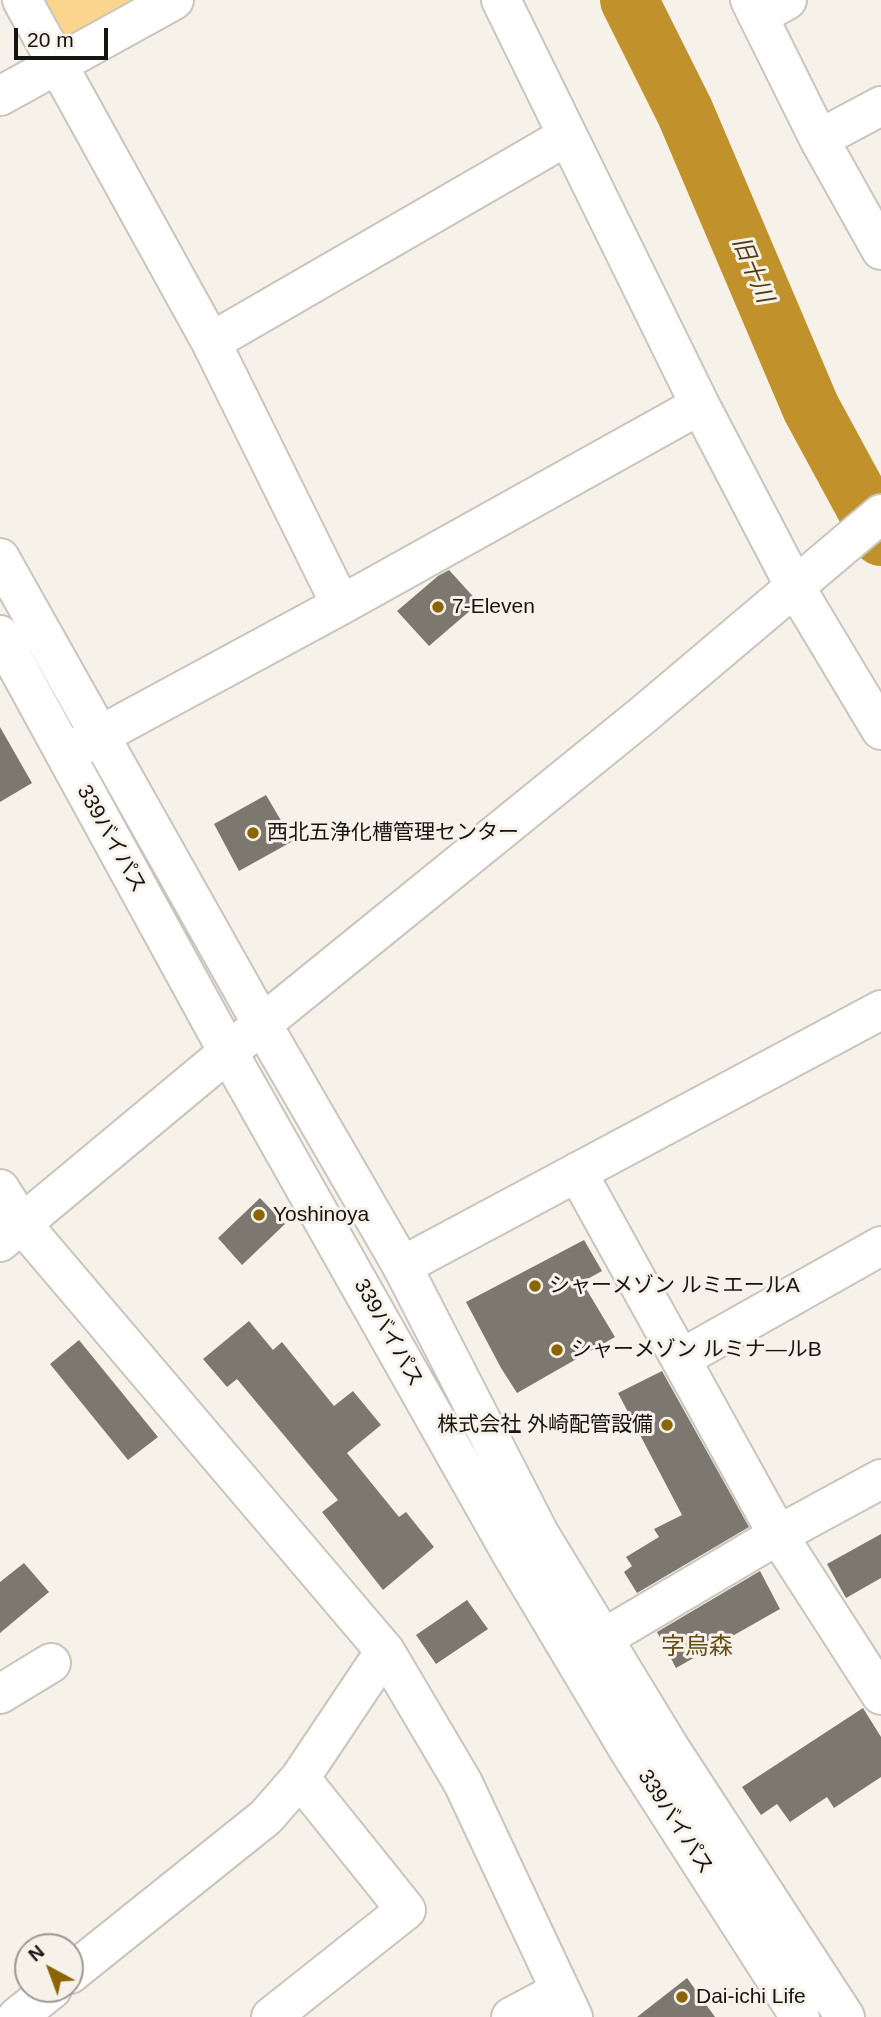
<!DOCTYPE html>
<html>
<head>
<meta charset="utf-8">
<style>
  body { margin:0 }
  #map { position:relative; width:881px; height:2017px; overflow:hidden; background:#f7f2e9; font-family:Helvetica,sans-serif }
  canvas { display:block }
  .north { position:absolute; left:14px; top:1933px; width:70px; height:70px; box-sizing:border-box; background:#f7f2e9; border:2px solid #9d9993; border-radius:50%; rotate:319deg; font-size:19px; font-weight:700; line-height:28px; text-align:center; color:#161411 }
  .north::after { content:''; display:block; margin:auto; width:24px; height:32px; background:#8b6504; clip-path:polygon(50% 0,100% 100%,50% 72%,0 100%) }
  .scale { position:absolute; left:14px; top:28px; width:94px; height:32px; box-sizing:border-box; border:4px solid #161411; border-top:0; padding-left:9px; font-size:21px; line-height:24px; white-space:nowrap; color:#161411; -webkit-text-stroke:5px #f7f2e9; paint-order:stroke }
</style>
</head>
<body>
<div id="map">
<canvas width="881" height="2017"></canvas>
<div class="north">N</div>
<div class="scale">20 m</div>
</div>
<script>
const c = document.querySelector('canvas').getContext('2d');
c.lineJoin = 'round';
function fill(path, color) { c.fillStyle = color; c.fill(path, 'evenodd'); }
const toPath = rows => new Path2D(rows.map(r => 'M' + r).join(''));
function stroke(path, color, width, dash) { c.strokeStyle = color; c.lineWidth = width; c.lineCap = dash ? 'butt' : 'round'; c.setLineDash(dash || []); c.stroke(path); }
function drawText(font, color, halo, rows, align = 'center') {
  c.font = font + ' Helvetica,"Noto Sans JP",sans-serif'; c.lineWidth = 6; c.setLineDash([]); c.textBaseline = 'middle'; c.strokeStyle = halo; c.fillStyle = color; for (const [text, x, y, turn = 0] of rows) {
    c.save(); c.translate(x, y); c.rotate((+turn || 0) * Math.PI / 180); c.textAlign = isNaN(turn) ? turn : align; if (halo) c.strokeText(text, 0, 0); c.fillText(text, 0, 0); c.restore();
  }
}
fill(toPath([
  [41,0,140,0,64,42]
]), '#fbd58e');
stroke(toPath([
  [629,0,685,112,811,408,881,537]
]), '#c1922c', 58);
fill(toPath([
  [449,570,479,603,429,646,397,611,438,576],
  [0,727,32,783,0,802],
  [266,795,293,841,239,871,214,824],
  [260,1198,285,1224,242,1265,218,1238],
  [584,1240,602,1271,582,1282,615,1337,517,1393,501,1368,466,1302],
  [249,1321,273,1350,282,1342,334,1406,353,1391,381,1425,347,1453,399,1517,406,1512,434,1547,383,1590,322,1512,338,1500,237,1379,227,1387,203,1359],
  [79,1340,158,1437,128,1460,50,1364],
  [662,1371,749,1527,637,1593,624,1572,632,1566,626,1557,659,1537,654,1529,682,1515,618,1393],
  [881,1534,881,1578,846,1598,827,1564],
  [24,1563,49,1592,0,1633,0,1582],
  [760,1571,780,1609,676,1668,657,1632],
  [467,1600,488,1629,436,1664,416,1635],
  [863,1708,881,1737,881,1777,834,1808,827,1797,790,1822,777,1804,761,1815,742,1787],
  [687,1978,715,2017,637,2017]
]), '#7c7870');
const street = toPath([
  [22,0,211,342,341,605],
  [501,0,700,405,794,585,881,730],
  [750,0,819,139,881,250],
  [758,16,787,0],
  [0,96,174,0],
  [819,139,881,106],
  [211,342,567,136],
  [71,751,341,605,700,405],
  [577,1172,778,1535,881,1695],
  [0,1189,22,1224,385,1651,463,1783,573,2017],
  [402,1266,881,1010],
  [682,1358,881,1246],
  [604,1638,778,1535,881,1479],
  [0,1694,51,1663],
  [70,1974,266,1817,300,1778,385,1651],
  [17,2017,52,1989],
  [271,2017,406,1910,300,1778],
  [511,2017,560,1991]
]);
const secondary = toPath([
  [0,558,262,1024,402,1266,540,1535,668,1745,845,2017],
  [0,635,228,1052,511,1553,630,1752,800,2017],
  [0,1242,262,1024,643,715,881,514]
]);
stroke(street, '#cac5bc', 42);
stroke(secondary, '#cac5bc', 42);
stroke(street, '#fff', 38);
stroke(secondary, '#fff', 38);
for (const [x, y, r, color] of [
  [438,607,7,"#8b6504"],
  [253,833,7,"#8b6504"],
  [259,1215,7,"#8b6504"],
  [535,1286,7,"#8b6504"],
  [557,1350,7,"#8b6504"],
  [667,1425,7,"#8b6504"],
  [682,1997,7,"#8b6504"]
]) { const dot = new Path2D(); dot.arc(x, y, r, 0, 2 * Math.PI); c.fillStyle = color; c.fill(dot); stroke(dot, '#f7f2e9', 2.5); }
drawText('21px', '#161411', '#f7f2e9', [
  ["7-Eleven",452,607],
  ["西北五浄化槽管理センター",267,833],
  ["Yoshinoya",273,1215],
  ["シャーメゾン ルミエールA",549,1286],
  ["シャーメゾン ルミナ―ルB",571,1350],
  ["株式会社 外崎配管設備",653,1425,"right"],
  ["Dai-ichi Life",696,1997]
], 'left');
drawText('21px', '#161411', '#f7f2e9', [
  ["339バイパス",111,839,61],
  ["339バイパス",388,1333,61],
  ["339バイパス",675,1822,57]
]);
drawText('italic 23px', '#503c13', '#f7f2e9', [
  ["旧十川",752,270,67]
]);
drawText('24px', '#664c12', '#f7f2e9', [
  ["字烏森",697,1647]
]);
</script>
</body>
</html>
